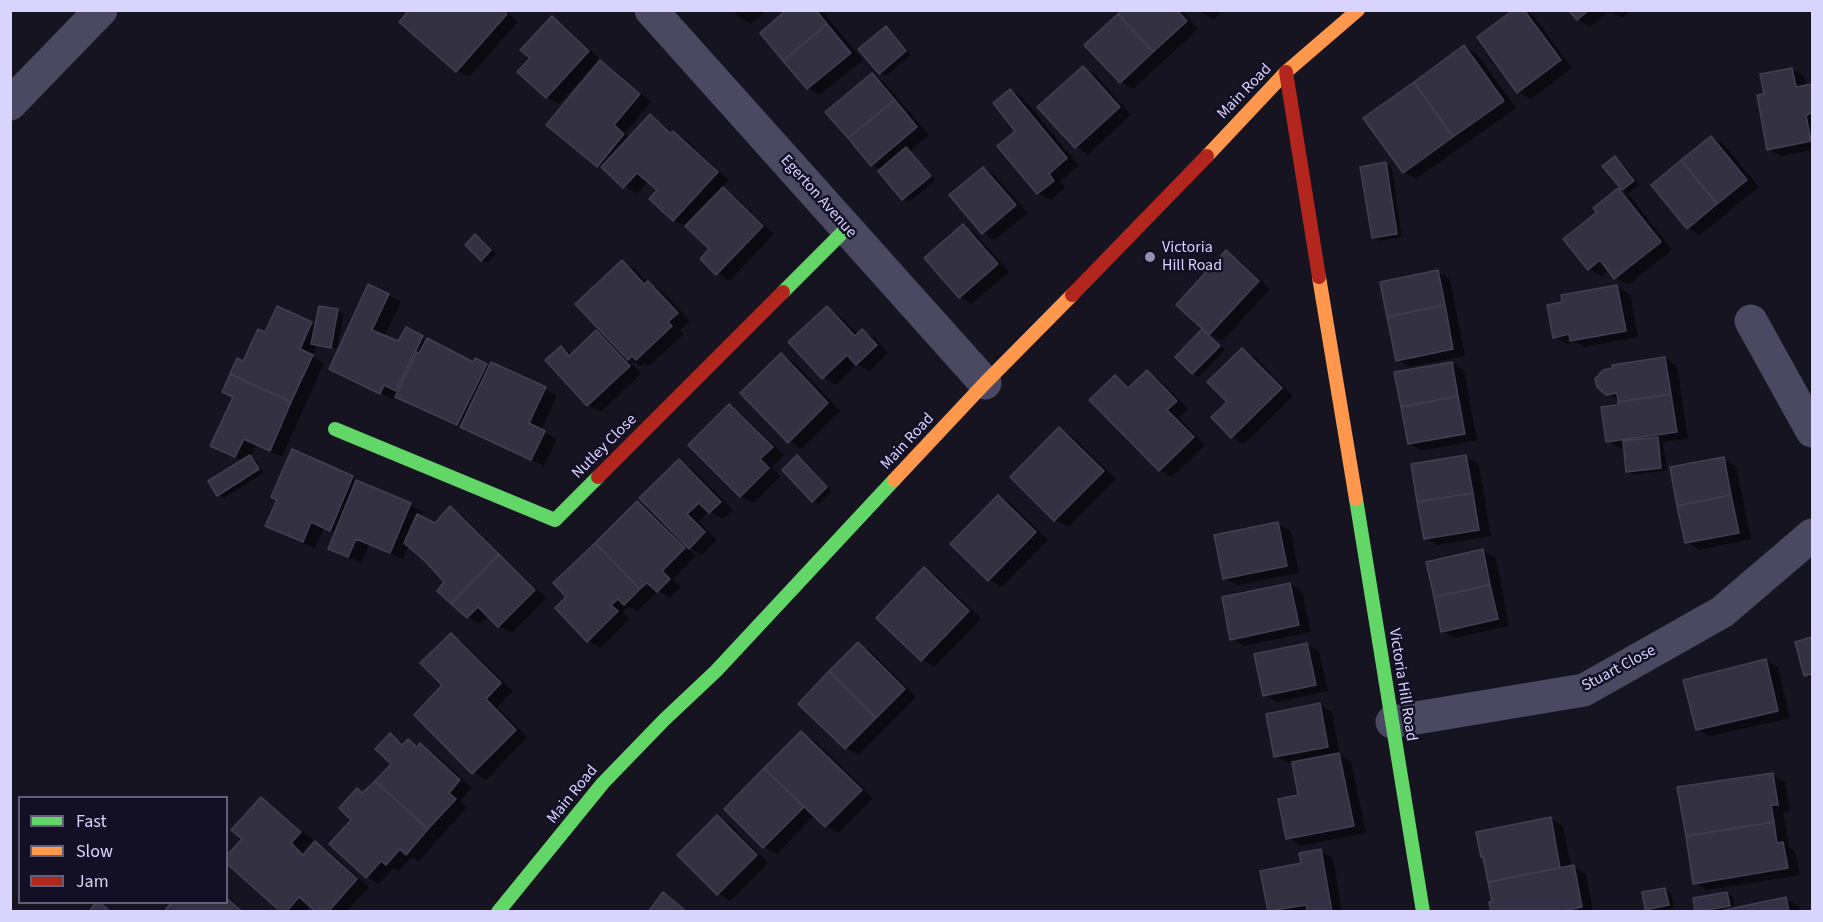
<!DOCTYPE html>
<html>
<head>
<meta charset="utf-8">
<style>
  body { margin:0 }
  #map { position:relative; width:1823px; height:922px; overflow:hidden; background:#161420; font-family:"Source Sans 3",sans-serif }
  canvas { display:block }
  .frame { position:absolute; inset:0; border:12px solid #d9d4fe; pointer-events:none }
  .legend { position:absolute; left:18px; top:796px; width:210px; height:108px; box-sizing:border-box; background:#130f25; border:2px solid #625e7c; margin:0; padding:8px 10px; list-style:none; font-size:18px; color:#d9d4fe }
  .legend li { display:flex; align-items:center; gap:12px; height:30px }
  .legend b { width:30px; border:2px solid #625e7c }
</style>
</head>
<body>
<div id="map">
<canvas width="1823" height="922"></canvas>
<div class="frame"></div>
<ul class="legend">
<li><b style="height:8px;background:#63d668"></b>Fast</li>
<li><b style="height:8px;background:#ff974d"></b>Slow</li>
<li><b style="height:8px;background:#b3261e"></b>Jam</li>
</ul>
</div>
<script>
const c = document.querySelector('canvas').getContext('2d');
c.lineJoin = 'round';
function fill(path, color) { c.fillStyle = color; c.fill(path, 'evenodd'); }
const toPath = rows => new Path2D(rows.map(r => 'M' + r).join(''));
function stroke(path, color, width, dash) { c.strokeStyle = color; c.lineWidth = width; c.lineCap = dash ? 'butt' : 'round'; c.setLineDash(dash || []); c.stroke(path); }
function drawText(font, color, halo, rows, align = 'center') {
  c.font = font + ' "Source Sans 3",sans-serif'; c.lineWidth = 5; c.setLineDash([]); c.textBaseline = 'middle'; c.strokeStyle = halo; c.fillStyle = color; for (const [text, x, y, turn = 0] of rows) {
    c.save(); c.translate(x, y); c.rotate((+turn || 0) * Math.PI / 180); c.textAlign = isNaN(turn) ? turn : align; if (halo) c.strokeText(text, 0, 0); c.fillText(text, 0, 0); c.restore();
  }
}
fill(toPath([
  [411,10,505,10,518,22,469,77,456,70],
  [733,10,767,10,751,24,739,17],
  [789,10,821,10,863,60,820,95,808,88],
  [1124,10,1181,10,1198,29,1133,89,1121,82],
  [1198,10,1223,10,1213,20],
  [1516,10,1525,10,1533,15,1572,68,1531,99,1518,92],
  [1570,10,1632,10,1622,18,1609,11,1590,27,1578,19],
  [552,18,564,25,600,59,598,61,613,69,651,102,625,133,630,137,650,116,662,123,673,133,686,140,729,180,722,188,735,196,774,234,729,281,717,273,711,249,687,226,686,227,674,220,659,190,648,181,637,194,624,186,608,172,598,166,549,124,597,66,595,64,559,104,547,97,532,58],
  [886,28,892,32,911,55,886,76,880,73],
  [1464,47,1477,54,1516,108,1416,179,1404,172],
  [1083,68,1096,75,1131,115,1088,154,1076,147],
  [1792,69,1804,76,1807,87,1812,86,1812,150,1781,156,1768,149,1766,95],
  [872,75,884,82,929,135,910,151,936,180,909,202,903,199,882,170,872,164],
  [1011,91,1023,98,1079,166,1060,181,1065,188,1051,200,1038,193,999,146,1017,131],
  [1712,137,1724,145,1759,187,1700,235,1688,228],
  [1615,158,1621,161,1639,185,1627,194,1604,166],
  [1386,164,1392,168,1402,237,1379,241,1373,237],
  [983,168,995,176,1028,213,995,240,983,233,951,195],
  [1619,190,1631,197,1672,250,1628,285,1615,277,1609,270,1601,276,1589,269,1599,212],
  [963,226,975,233,1009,272,972,304,960,297],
  [476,236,482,239,496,254,487,263,481,259],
  [1226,252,1238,259,1270,289,1222,341,1210,334,1225,350,1199,377,1193,373,1177,357,1204,329],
  [622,262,635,269,647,283,661,290,690,321,680,330,684,334,649,366,644,363,641,366,627,358,641,374,601,412,588,405,561,348,573,354,597,332,610,340],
  [1438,272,1450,279,1465,356,1409,367,1397,360],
  [1617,287,1630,294,1638,337,1584,347,1576,342,1567,344,1554,337],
  [388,295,401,302,384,337,399,343,406,329,474,364,486,365,545,389,557,396,541,430,557,439,544,466,410,404,395,395,393,399,343,375],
  [278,308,316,326,338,311,344,314,337,348,317,344,312,356,324,363,282,457,256,445,251,457,256,460,264,473,224,498,218,495,243,461,212,445,234,397,244,363,266,334],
  [827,308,839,315,858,335,862,331,875,338,888,353,869,371,857,364,836,385,823,377],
  [1243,350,1255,357,1293,396,1244,444,1232,437],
  [781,355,794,362,840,411,801,449,789,441],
  [1665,358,1677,366,1688,439,1663,442,1667,470,1634,475,1628,471,1625,447,1620,448,1608,441,1620,406,1619,401,1607,394],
  [1452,363,1464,370,1477,440,1421,451,1409,443],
  [1147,372,1159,379,1188,409,1179,418,1205,445,1172,477,1160,470,1115,377,1131,387],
  [729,406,741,413,784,455,772,467,781,476,753,503,741,496],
  [1059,428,1072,436,1116,479,1068,527,1055,520,1012,477],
  [293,451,410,504,423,512,420,517,435,525,450,508,462,515,546,598,512,633,499,626,489,616,480,624,468,617,446,582,427,561,409,545,403,559,369,545,361,563,330,548,336,533,324,528,315,548,279,533,267,526,278,500],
  [797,457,803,460,832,491,819,504,813,501],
  [1466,457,1479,464,1491,536,1438,545,1425,538],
  [1723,459,1736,466,1751,539,1699,550,1687,542],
  [679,461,692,468,733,510,723,519,709,511,699,522,717,540,702,555,688,548,696,556,673,579,681,587,670,598,658,591,637,611,629,606,623,612,630,619,600,648,588,640,568,597,638,503,653,511],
  [999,497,1011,504,1048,540,1002,587,989,580],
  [1278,524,1291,531,1299,573,1237,585,1224,578],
  [1483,551,1496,558,1509,626,1455,638,1442,631],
  [925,569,937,576,981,619,934,667,922,660],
  [1290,584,1302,591,1311,632,1244,646,1232,639],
  [451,634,463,642,513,691,497,707,527,737,486,780,473,772,444,685],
  [1812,639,1812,678,1811,678,1805,675,1797,643],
  [858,644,871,651,916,697,859,755,846,748,800,704],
  [1306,644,1319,651,1328,691,1277,702,1264,695],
  [1766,660,1778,667,1790,718,1710,736,1697,729],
  [1320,705,1332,712,1340,755,1351,761,1366,833,1300,846,1288,838,1300,796,1294,762,1288,763,1275,756],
  [801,733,814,740,873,798,838,833,826,826,815,815,777,854,764,847,726,809],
  [390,735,405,744,408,741,433,752,472,788,460,801,467,807,419,861,412,857,399,871,393,868,379,884,366,877,353,820,357,790,363,794,393,764],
  [1772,774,1785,782,1790,811,1783,812,1789,847,1795,851,1800,875,1707,890,1695,883],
  [261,798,273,806,313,840,303,851,306,854,315,843,328,850,369,887,346,912,318,912,311,905,305,912,283,912,244,839],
  [718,817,730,824,768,863,730,901,718,893],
  [1550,819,1563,826,1571,867,1574,867,1586,874,1593,912,1492,912,1494,903],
  [1320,851,1333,858,1342,912,1269,911,1303,865],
  [1665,889,1671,893,1674,908,1658,912,1651,912,1647,909],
  [1727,893,1733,897,1735,909,1786,899,1799,906,1800,912,1697,912],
  [664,894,676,902,688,912,650,912],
  [226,896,245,912,166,912,226,902]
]), '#0007');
const building = toPath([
  [409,10,503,10,507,14,456,72,399,22,409,10],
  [786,10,816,10,827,24,783,61,760,33,786,10],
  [1122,10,1177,10,1187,21,1153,52,1118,14,1122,10],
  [1513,10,1524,10,1561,60,1517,93,1477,37,1513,10],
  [1568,10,1589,10,1577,20,1568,10],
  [1118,14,1153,52,1120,83,1084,45,1118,14],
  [552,16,589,51,546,98,517,72,530,58,520,50,552,16],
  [827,24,851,53,807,89,783,61,827,24],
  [886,26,906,51,879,74,858,49,886,26],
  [1464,45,1504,101,1453,137,1414,82,1464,45],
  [600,60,640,94,614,125,624,134,597,167,546,125,600,60],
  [1083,66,1120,107,1075,148,1037,107,1083,66],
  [1792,68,1796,87,1812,84,1812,113,1806,115,1811,141,1767,150,1757,95,1764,94,1760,74,1792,68],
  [872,73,895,100,848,138,825,112,872,73],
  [1414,82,1453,137,1403,173,1363,118,1414,82],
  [1010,89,1067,158,1049,174,1054,181,1037,194,997,146,1015,131,993,103,1010,89],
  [895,100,917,127,871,166,848,138,895,100],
  [650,114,670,133,673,131,718,172,673,221,649,199,657,190,637,173,623,188,601,167,650,114],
  [1711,136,1747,180,1717,204,1681,160,1711,136],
  [906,147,931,176,902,200,878,171,906,147],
  [1615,156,1634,181,1622,190,1602,166,1615,156],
  [1681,160,1717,204,1687,229,1651,185,1681,160],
  [1386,162,1397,234,1372,238,1360,167,1386,162],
  [983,167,1016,205,982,234,949,195,983,167],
  [723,187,763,226,716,275,700,259,709,249,685,226,723,187],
  [1618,188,1661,242,1614,279,1600,260,1588,270,1563,239,1597,212,1593,208,1618,188],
  [963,224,998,264,959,298,924,258,963,224],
  [475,234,491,250,481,261,465,245,475,234],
  [1226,250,1259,281,1209,335,1176,305,1226,250],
  [622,260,644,284,648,281,678,313,668,322,672,326,636,360,632,356,628,360,575,304,622,260],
  [1438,270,1445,305,1387,317,1380,282,1438,270],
  [368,284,389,294,372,330,398,341,406,327,423,336,396,391,384,385,380,394,329,369,368,284],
  [1617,285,1626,331,1570,341,1569,334,1553,338,1547,305,1562,302,1561,295,1617,285],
  [1445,305,1453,349,1396,361,1387,317,1445,305],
  [277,306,312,322,300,349,313,355,291,402,230,374,237,358,243,361,258,329,265,332,277,306],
  [319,306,338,309,331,348,311,344,319,306],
  [827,306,855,336,862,329,877,345,856,365,847,355,822,379,788,342,827,306],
  [1202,329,1220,346,1192,374,1175,357,1202,329],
  [596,330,630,366,587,406,545,360,561,346,569,356,596,330],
  [427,338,473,362,475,358,487,364,457,425,395,397,417,352,419,353,427,338],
  [1242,348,1282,388,1231,438,1211,417,1227,402,1207,382,1242,348],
  [781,353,828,403,788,443,740,393,781,353],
  [1665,357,1671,394,1618,402,1617,393,1606,395,1597,387,1595,379,1603,370,1613,368,1612,365,1665,357],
  [491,362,546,387,529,423,545,431,531,460,460,427,491,362],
  [1452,362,1458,396,1401,407,1394,372,1452,362],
  [1147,370,1177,401,1167,410,1194,437,1159,471,1089,400,1115,375,1128,388,1147,370],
  [230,374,291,402,270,451,244,439,235,457,210,446,233,397,222,392,230,374],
  [1671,394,1677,432,1606,442,1601,407,1618,405,1618,402,1671,394],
  [1458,396,1465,434,1408,444,1401,407,1458,396],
  [729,404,773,447,760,459,769,468,740,497,688,445,729,404],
  [1059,427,1104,471,1054,521,1010,477,1059,427],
  [1658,437,1661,468,1626,472,1623,441,1658,437],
  [292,449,353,476,330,531,311,522,303,542,265,526,277,500,271,497,292,449],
  [250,455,259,469,217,496,208,481,250,455],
  [797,455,827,487,812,502,782,470,797,455],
  [1466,455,1473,493,1417,502,1411,464,1466,455],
  [1724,457,1731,495,1677,506,1670,467,1724,457],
  [679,459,721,502,709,513,699,503,687,514,705,532,689,549,639,498,679,459],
  [356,480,411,503,390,553,356,539,348,557,328,549,356,480],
  [1473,493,1479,530,1424,539,1417,502,1473,493],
  [998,495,1036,532,988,581,950,544,998,495],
  [1731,495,1739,533,1685,543,1677,506,1731,495],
  [637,501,685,548,662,571,670,579,657,592,647,583,640,589,595,543,637,501],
  [450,506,499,554,451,604,437,591,444,582,426,562,404,543,417,514,435,523,450,506],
  [1278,522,1287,566,1223,579,1214,535,1278,522],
  [595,543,640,589,624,605,618,599,611,605,618,611,587,642,555,608,566,597,553,583,595,543],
  [1483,549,1490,585,1434,597,1426,562,1483,549],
  [499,554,535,590,498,627,478,607,467,618,451,604,499,554],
  [924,567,969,611,921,661,876,618,924,567],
  [1290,583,1299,625,1230,640,1222,597,1290,583],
  [1490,585,1498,619,1441,632,1434,597,1490,585],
  [451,633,501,683,486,699,516,730,472,774,414,715,442,685,420,663,451,633],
  [1812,637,1812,674,1804,676,1795,642,1812,637],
  [858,642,905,689,876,718,829,671,858,642],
  [1307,643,1316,685,1263,696,1254,654,1307,643],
  [1766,659,1778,711,1696,730,1683,680,1766,659],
  [829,671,876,718,845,749,798,704,829,671],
  [1320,703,1328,747,1274,757,1266,714,1320,703],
  [801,731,862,790,825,827,764,768,801,731],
  [390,733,402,745,408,739,417,747,420,743,460,780,449,793,456,799,428,829,375,781,391,764,375,749,390,733],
  [1339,753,1354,826,1286,839,1278,799,1298,795,1292,762,1339,753],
  [764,768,804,807,763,848,724,809,764,768],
  [1773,773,1778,805,1771,805,1774,822,1686,836,1677,787,1773,773],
  [375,781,428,829,406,855,400,849,386,865,381,861,366,878,329,844,351,820,339,808,357,788,362,793,375,781],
  [261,797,301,832,291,843,303,855,315,841,357,879,328,912,316,912,299,897,286,912,281,912,226,863,226,856,242,839,231,830,261,797],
  [717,815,757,855,717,895,677,855,717,815],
  [1551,817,1560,868,1488,882,1483,857,1481,857,1476,832,1551,817],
  [1774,822,1777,843,1783,842,1788,868,1693,884,1686,836,1774,822],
  [1321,849,1332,912,1307,912,1306,905,1268,911,1260,871,1301,863,1299,853,1321,849],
  [1574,865,1582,907,1559,912,1491,912,1489,902,1492,902,1488,882,1574,865],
  [1665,888,1669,905,1645,910,1642,892,1665,888],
  [663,892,687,912,648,912,663,892],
  [1727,892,1730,906,1695,912,1693,898,1727,892],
  [1786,897,1789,912,1715,912,1786,897],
  [226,898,243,912,164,912,172,902,226,902,226,898],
  [96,902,99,902,111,912,89,912,96,902]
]);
fill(building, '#343242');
stroke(building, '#433f53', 1.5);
stroke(toPath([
  [651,10,985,383],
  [10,104,101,10],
  [1751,321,1812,431],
  [1392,722,1584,690,1722,612,1812,535]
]), '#4a4961', 33);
stroke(toPath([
  [783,292,846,229],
  [335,429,555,520,598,477],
  [1356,499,1423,912],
  [498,912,603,783,664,720,716,671,894,480]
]), '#63d668', 14);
stroke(toPath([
  [1207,156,1286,72,1358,10],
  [1319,277,1356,499],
  [894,480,985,383,1072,295]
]), '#ff974d', 14);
stroke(toPath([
  [1286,72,1319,277],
  [1072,295,1207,156],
  [598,477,783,292]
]), '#b3261e', 14);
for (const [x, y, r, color] of [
  [1150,257,6,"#9591b0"]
]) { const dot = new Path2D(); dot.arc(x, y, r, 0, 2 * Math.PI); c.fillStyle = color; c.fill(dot); stroke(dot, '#130f25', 2); }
drawText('16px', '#d9d4fe', '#130f25', [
  ["Main Road",1245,92,-46],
  ["Egerton Avenue",818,197,48],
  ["Main Road",908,442,-47],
  ["Nutley Close",605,447,-45],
  ["Stuart Close",1619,669,-28],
  ["Victoria Hill Road",1402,685,81],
  ["Main Road",573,795,-51]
]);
drawText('16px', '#d9d4fe', '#130f25', [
  ["Victoria",1162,248],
  ["Hill Road",1162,266]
], 'left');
</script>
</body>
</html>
